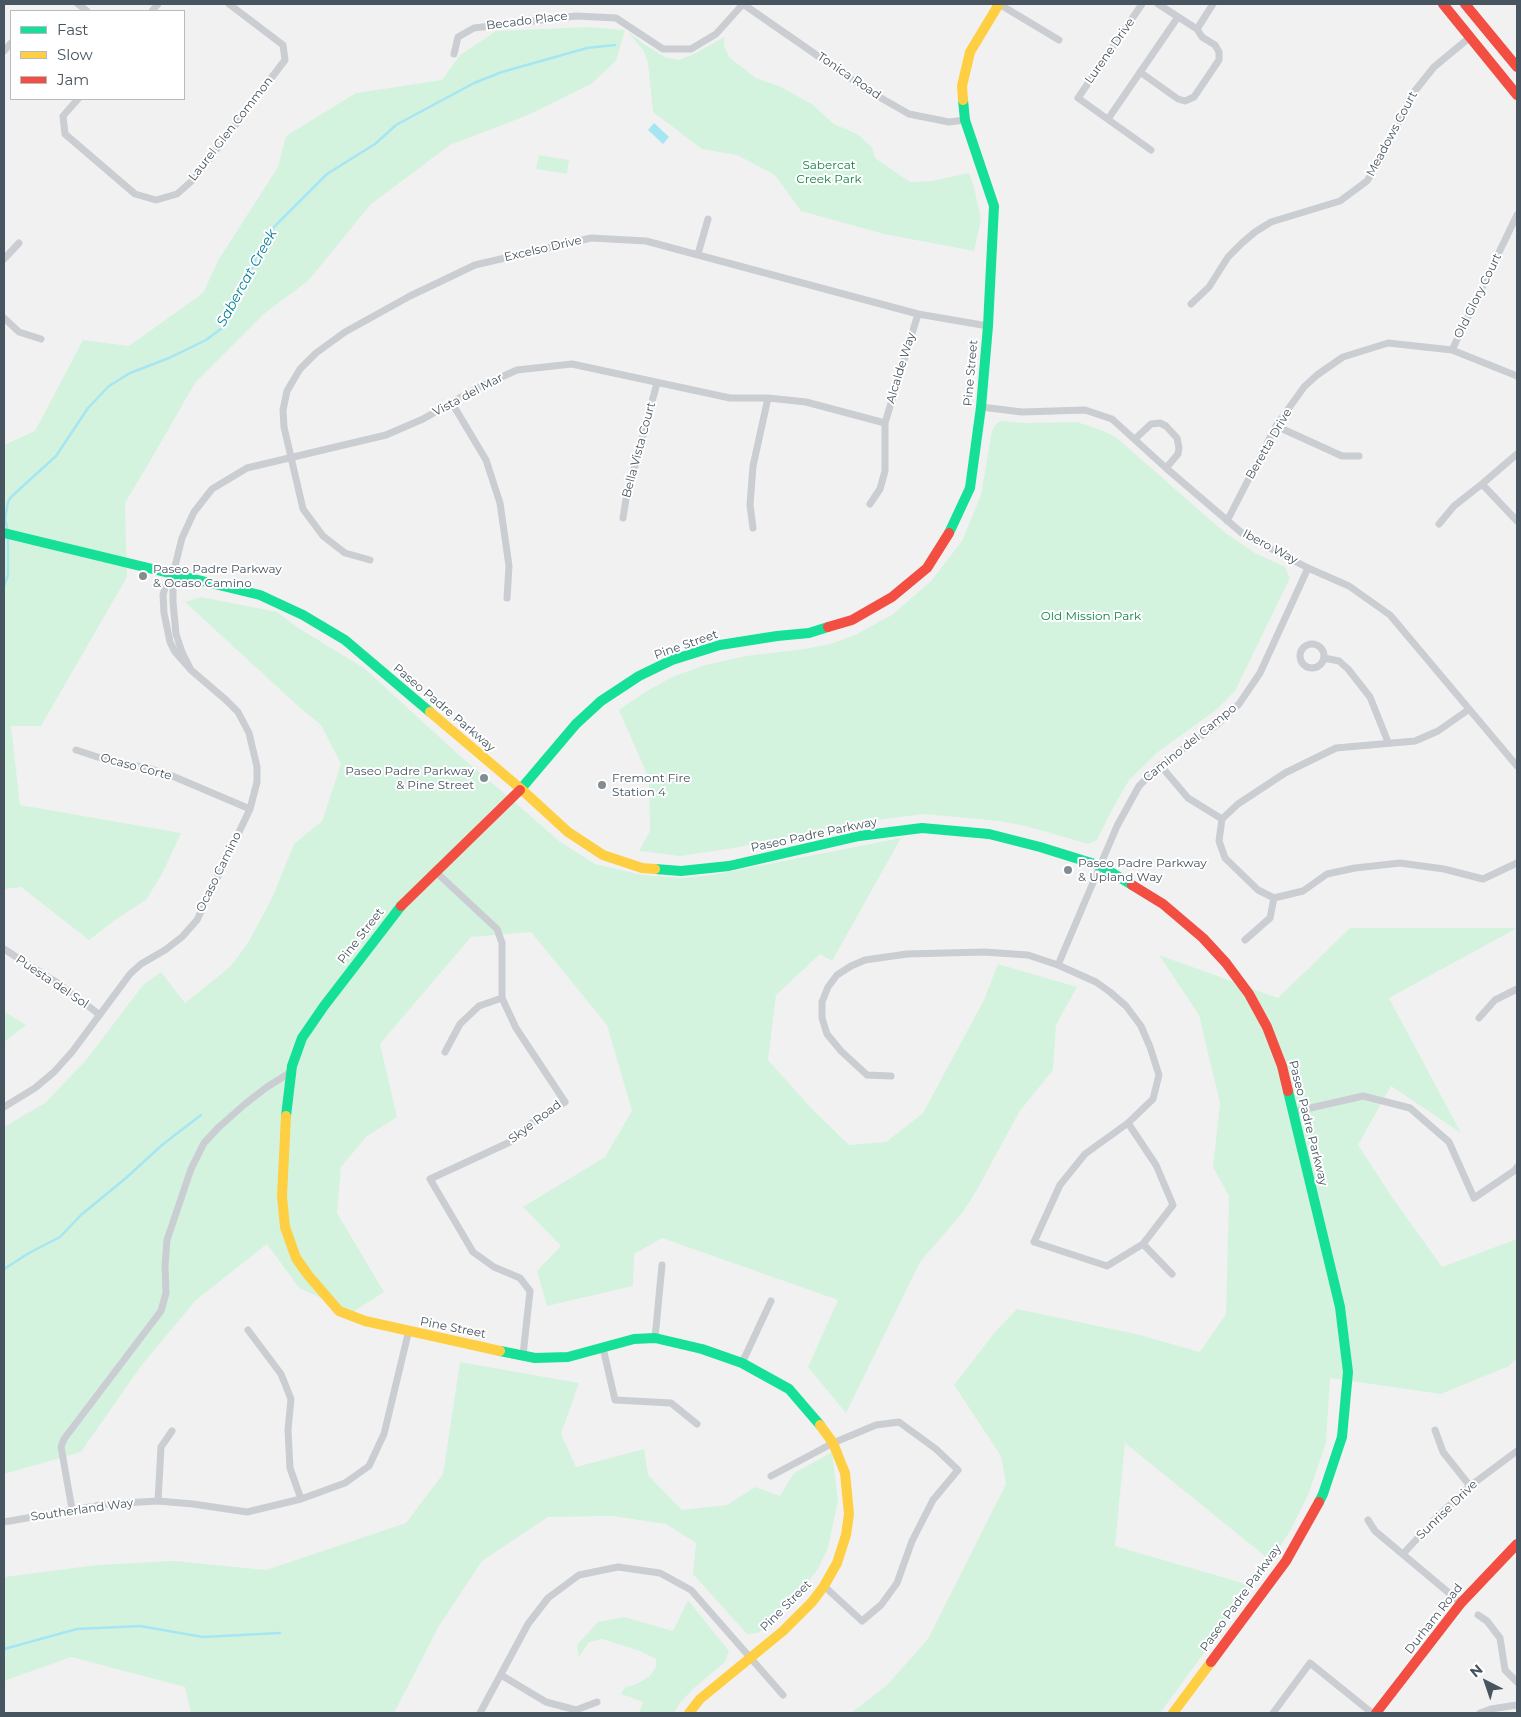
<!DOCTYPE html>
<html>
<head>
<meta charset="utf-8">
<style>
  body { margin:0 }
  #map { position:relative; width:1521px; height:1717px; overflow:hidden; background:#f2f1f1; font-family:Montserrat,sans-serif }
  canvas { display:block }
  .frame { position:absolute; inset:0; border:5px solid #465560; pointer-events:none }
  .legend { position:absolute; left:10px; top:10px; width:175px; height:90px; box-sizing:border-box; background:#fff; border:1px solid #b5bbbf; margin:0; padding:6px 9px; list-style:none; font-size:15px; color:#465560 }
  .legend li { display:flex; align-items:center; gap:10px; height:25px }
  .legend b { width:25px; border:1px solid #b5bbbf }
  .north { position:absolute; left:1461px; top:1657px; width:50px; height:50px; -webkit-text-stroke:4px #fff; paint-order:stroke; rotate:319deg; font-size:14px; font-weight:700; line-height:20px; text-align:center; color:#465560 }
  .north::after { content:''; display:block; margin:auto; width:18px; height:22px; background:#465560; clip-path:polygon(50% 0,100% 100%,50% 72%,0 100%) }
</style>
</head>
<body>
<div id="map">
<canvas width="1521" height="1717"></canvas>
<div class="frame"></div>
<ul class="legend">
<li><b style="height:6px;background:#16e098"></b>Fast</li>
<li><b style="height:6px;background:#ffcf43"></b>Slow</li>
<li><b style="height:6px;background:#f24e42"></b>Jam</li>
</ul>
<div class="north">N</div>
</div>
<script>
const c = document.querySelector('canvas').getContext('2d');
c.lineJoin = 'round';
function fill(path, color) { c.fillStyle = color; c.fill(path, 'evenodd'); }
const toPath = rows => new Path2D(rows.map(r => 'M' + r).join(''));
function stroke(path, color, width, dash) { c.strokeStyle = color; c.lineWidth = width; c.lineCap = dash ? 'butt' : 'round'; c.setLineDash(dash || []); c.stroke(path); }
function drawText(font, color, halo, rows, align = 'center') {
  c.font = font + ' Montserrat,sans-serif'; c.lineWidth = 4; c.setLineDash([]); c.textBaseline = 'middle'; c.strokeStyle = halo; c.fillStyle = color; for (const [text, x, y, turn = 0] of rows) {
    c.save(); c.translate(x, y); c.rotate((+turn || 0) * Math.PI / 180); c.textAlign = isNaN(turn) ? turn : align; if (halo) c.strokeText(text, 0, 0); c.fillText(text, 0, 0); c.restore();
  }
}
fill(toPath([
  [588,27,625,30,616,61,591,84,528,115,450,145,371,204,308,281,265,313,195,383,149,463,125,503,127,577,41,726,11,726,20,805,181,833,163,872,146,900,115,920,89,940,21,887,4,889,4,445,35,431,83,340,129,346,203,293,219,259,278,167,286,136,356,93,442,80,460,55,496,31],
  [628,32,645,45,665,57,679,60,696,53,724,37,724,46,730,58,756,78,779,86,812,104,834,124,857,134,872,147,875,158,910,182,932,181,969,173,974,187,981,219,974,251,884,234,801,211,775,175,737,155,702,149,653,112,648,63,644,51],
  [539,155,569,160,567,174,536,169],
  [1002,421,1026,423,1077,422,1104,431,1117,438,1224,532,1255,553,1285,567,1290,578,1235,691,1216,710,1158,752,1129,780,1113,808,1097,840,1088,844,1026,826,999,821,924,814,855,823,734,848,680,856,639,851,650,831,649,779,619,710,645,692,672,677,705,665,746,656,805,649,830,644,855,635,892,615,931,581,962,541,981,495,992,430,997,423],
  [201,597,277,612,300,629,364,668,458,754,532,817,559,841,595,864,643,875,681,878,712,875,901,838,832,961,820,954,776,995,768,1060,811,1108,849,1145,886,1142,923,1113,984,1000,998,964,1077,987,1056,1025,1053,1070,1019,1112,978,1188,963,1212,920,1262,846,1413,808,1367,838,1300,662,1238,634,1254,633,1286,547,1306,537,1271,561,1246,523,1207,605,1157,632,1111,607,1025,531,932,471,937,380,1044,397,1117,366,1137,341,1167,337,1213,384,1292,353,1312,299,1288,267,1244,196,1300,141,1366,81,1452,4,1474,4,1127,45,1103,87,1059,143,985,161,972,185,1003,230,967,248,943,272,898,294,844,322,821,341,764,321,725,298,706,185,602],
  [1350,928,1517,928,1389,998,1461,1133,1391,1086,1358,1145,1394,1200,1442,1267,1517,1239,1517,1358,1509,1366,1441,1394,1330,1378,1326,1443,1308,1495,1290,1531,1271,1561,1125,1443,1115,1546,1253,1586,1160,1713,851,1713,887,1685,928,1639,1006,1484,1001,1456,954,1385,995,1332,1017,1309,1136,1334,1200,1352,1226,1314,1229,1196,1213,1167,1220,1103,1199,1015,1159,955,1278,998],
  [4,1011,26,1025,4,1042],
  [460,1362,579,1383,561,1434,576,1467,644,1449,648,1475,682,1510,727,1505,755,1487,780,1496,794,1473,832,1452,838,1501,828,1548,819,1567,805,1587,778,1615,758,1633,747,1634,693,1574,696,1543,666,1524,612,1516,548,1517,482,1561,439,1626,394,1713,191,1713,185,1687,71,1657,4,1681,4,1577,97,1565,174,1561,266,1570,406,1523,443,1474],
  [688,1600,729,1651,725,1662,693,1689,680,1703,674,1713,639,1713,643,1702,621,1694,625,1687,634,1685,649,1677,656,1667,656,1659,640,1651,602,1639,589,1642,579,1657,577,1645,598,1622,624,1617,673,1631]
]), '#d4f3de');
fill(toPath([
  [654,123,669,137,663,144,648,130]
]), '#a6e6f3');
stroke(toPath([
  [8,531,5,519,8,502,11,497,56,456,88,408,109,386,130,373,169,358,206,340,222,328,235,305,240,287,246,281,246,275,254,266,255,260,270,231,327,174,375,144,396,125,474,83,502,72,587,48,615,45],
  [4,586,8,575,8,537],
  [4,1269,29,1253,60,1237,81,1215,126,1178,162,1145,201,1115],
  [4,1649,77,1629,140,1626,203,1637,280,1633]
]), '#a6e6f3', 2.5);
stroke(toPath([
  [78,4,87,11],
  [743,4,867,90,909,114,949,122,965,120],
  [999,4,1059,40],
  [1142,4,1078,98,1151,150],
  [152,11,158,4],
  [1197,29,1213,4],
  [4,51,11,43],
  [454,54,458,37,474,28,576,16,616,18,663,49,691,49,716,34,743,4],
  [1140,72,1178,99,1185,101,1194,97,1219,60,1219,52,1215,45,1202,37,1197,29,1158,4],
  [78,99,63,116,65,134,135,194,156,200,177,194,194,179,285,60,283,45,229,4],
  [1108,119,1178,17],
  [698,254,708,219],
  [4,259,19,243],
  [1191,304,1209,287,1228,257,1242,243,1255,232,1271,222,1340,201,1367,181,1382,157,1410,97,1434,67,1469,38],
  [4,318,19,332,41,339],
  [1452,350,1517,215],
  [452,403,486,460,500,503,509,566,507,598],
  [981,407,1022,412,1085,410,1112,419,1166,468,1243,534,1308,568,1349,586,1390,615,1517,766],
  [1276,426,1342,456,1359,456],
  [1135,439,1151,424,1160,423,1166,426,1177,438,1179,448,1178,454,1166,468],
  [1482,484,1517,521],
  [870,504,880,489,885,471,885,423,918,314],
  [623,518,626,499,657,383],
  [1227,521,1276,426,1304,387,1317,375,1343,357,1388,343,1452,350,1517,376],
  [1439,524,1454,506,1482,484,1517,454],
  [753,528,750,505,753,466,768,398],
  [370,560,345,553,323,536,303,509,284,427,283,410,287,391,300,369,316,353,345,332,410,296,475,265,591,238,646,241,918,314,988,326],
  '1300 656a12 12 0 1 1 24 0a12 12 0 1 1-24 0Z',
  [1324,658,1339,661,1348,669,1370,697,1388,742],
  [191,670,182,652,176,634,173,602,173,574,182,538,194,512,212,489,247,468,386,435,423,419,477,388,517,370,572,364,730,398,768,398,806,402,885,423],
  [1468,710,1438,731,1415,741,1336,748,1285,773,1238,804,1222,819,1219,841,1225,858,1258,890,1274,898,1303,891,1327,874,1355,868,1400,863,1444,869,1483,879,1517,863],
  [76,750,113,762,148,768,170,775,250,809],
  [1160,765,1188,798,1222,819],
  [436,872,497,929,502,943,502,998,516,1028,565,1102,532,1123,510,1142,430,1179,473,1252,494,1267,520,1278,530,1291,523,1355],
  [1245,940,1270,918,1274,898],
  [4,949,59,984,100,1015],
  [1058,965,1117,826,1139,786,1160,765,1218,724,1239,704,1260,673,1308,568],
  [1479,1018,1495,1000,1517,989],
  [445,1052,460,1024,479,1006,502,998],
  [891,1076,867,1075,841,1051,827,1034,822,1018,822,1002,828,987,837,975,851,966,865,960,907,954,984,952,1028,955,1058,965,1096,982,1110,992,1126,1006,1141,1026,1150,1047,1159,1075,1153,1099,1128,1123,1085,1154,1060,1185,1034,1242,1107,1266,1143,1244,1173,1205,1156,1165,1128,1123],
  [4,1107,35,1088,54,1072,72,1052,130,974,141,964,165,950,182,937,197,920,250,809,257,782,257,767,249,733,238,712,226,700,191,670,175,652,170,642,164,613,163,595,166,584,173,574],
  [1293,1112,1363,1096,1410,1108,1449,1142,1474,1198,1514,1171,1517,1167],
  [1143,1244,1172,1274],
  [248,1330,281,1374,291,1399,288,1430,290,1468,301,1499],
  [655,1338,662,1265],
  [603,1348,615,1400,671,1403,697,1424],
  [742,1363,771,1301],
  [1435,1430,1443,1452,1470,1486],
  [771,1476,833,1443,876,1425,899,1422,936,1449,958,1470,933,1500,912,1541,897,1583,881,1605,862,1621,824,1586],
  [158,1501,161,1447,172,1431],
  [72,1509,61,1447,64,1439,161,1311,166,1293,165,1266,167,1240,191,1169,204,1143,219,1127,245,1104,267,1087,291,1072],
  [1368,1520,1375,1531,1461,1603],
  [4,1522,107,1504,158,1501,193,1504,247,1512,301,1499,345,1483,369,1466,384,1434,408,1334,410,1332],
  [1403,1554,1437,1517,1470,1486,1517,1451],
  [1478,1615,1487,1621,1500,1638,1505,1670,1517,1682],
  [501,1675,546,1702,576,1710,597,1702],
  [480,1713,528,1624,548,1598,579,1575,618,1567,660,1573,691,1590,783,1695],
  [1273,1713,1310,1663,1372,1713],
  [1480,1713,1491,1709,1517,1705]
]), '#cacdd1', 7);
stroke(toPath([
  [4,533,260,595,303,615,345,640,430,712],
  [949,533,970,488,981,407,988,326,994,206,965,120,963,100],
  [520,790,576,724,601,701,639,676,672,660,720,645,777,636,809,633,828,627],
  [655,869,681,871,729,866,859,836,922,828,989,834,1040,847,1101,866,1132,885],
  [1288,1091,1340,1307,1348,1372,1342,1437,1323,1494,1319,1502],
  [286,1116,292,1066,302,1038,324,1006,401,906],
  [500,1351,535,1358,568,1357,634,1339,655,1338,702,1349,742,1363,789,1389,820,1425]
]), '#16e098', 10);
stroke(toPath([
  [963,100,962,86,970,52,999,4],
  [430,712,521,789,568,832,603,855,642,868,655,869],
  [286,1116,282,1196,285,1227,296,1258,308,1275,339,1311,365,1321,500,1351],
  [689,1713,700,1699,783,1631,812,1602,824,1586,837,1563,846,1535,849,1514,845,1473,833,1443,820,1425],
  [1173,1713,1211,1662]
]), '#ffcf43', 10);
stroke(toPath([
  [1443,4,1517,95],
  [1465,4,1517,67],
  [828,627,852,620,892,597,927,568,949,533],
  [1132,885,1163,904,1203,938,1226,963,1249,994,1267,1027,1282,1066,1288,1091],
  [401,906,520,790],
  [1211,1662,1286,1561,1319,1502],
  [1376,1713,1461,1603,1517,1544]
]), '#f24e42', 10);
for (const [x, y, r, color] of [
  [143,576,5,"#828c93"],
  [484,778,5,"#828c93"],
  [602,785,5,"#828c93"],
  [1068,870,5,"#828c93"]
]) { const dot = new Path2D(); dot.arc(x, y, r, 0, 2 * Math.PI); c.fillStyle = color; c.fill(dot); stroke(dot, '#fff', 2); }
drawText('12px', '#465560', '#fff', [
  ["Becado Place",527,21,-7],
  ["Lurene Drive",1110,51,-55],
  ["Tonica Road",849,76,34],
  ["Laurel Glen Common",231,129,-52],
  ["Meadows Court",1392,134,-62],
  ["Excelso Drive",543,249,-13],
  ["Old Glory Court",1478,296,-64],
  ["Alcalde Way",901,368,-73],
  ["Pine Street",971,373,-85],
  ["Vista del Mar",468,395,-28],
  ["Beretta Drive",1269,444,-60],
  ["Bella Vista Court",639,450,-75],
  ["Ibero Way",1270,547,28],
  ["Pine Street",686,645,-19],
  ["Paseo Padre Parkway",444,708,40],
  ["Camino del Campo",1190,743,-39],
  ["Ocaso Corte",136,767,15],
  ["Paseo Padre Parkway",814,835,-12],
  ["Ocaso Camino",219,872,-64],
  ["Pine Street",361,936,-52],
  ["Puesta del Sol",52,982,34],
  ["Skye Road",535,1122,-37],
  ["Paseo Padre Parkway",1308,1123,76],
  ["Pine Street",453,1328,11],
  ["Southerland Way",82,1510,-8],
  ["Sunrise Drive",1447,1510,-44],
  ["Paseo Padre Parkway",1241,1598,-54],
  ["Pine Street",786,1606,-45],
  ["Durham Road",1434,1619,-52]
]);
drawText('12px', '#0f8445', '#fff', [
  ["Sabercat",829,165],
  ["Creek Park",829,179],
  ["Old Mission Park",1091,616]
]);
drawText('12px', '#465560', '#fff', [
  ["Paseo Padre Parkway",153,569],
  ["& Ocaso Camino",153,583],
  ["Paseo Padre Parkway",474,771,"right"],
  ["& Pine Street",474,785,"right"],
  ["Fremont Fire",612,778],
  ["Station 4",612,792],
  ["Paseo Padre Parkway",1078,863],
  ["& Upland Way",1078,877]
], 'left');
drawText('italic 14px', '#037d97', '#fff', [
  ["Sabercat Creek",247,278,-61]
]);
</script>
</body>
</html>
